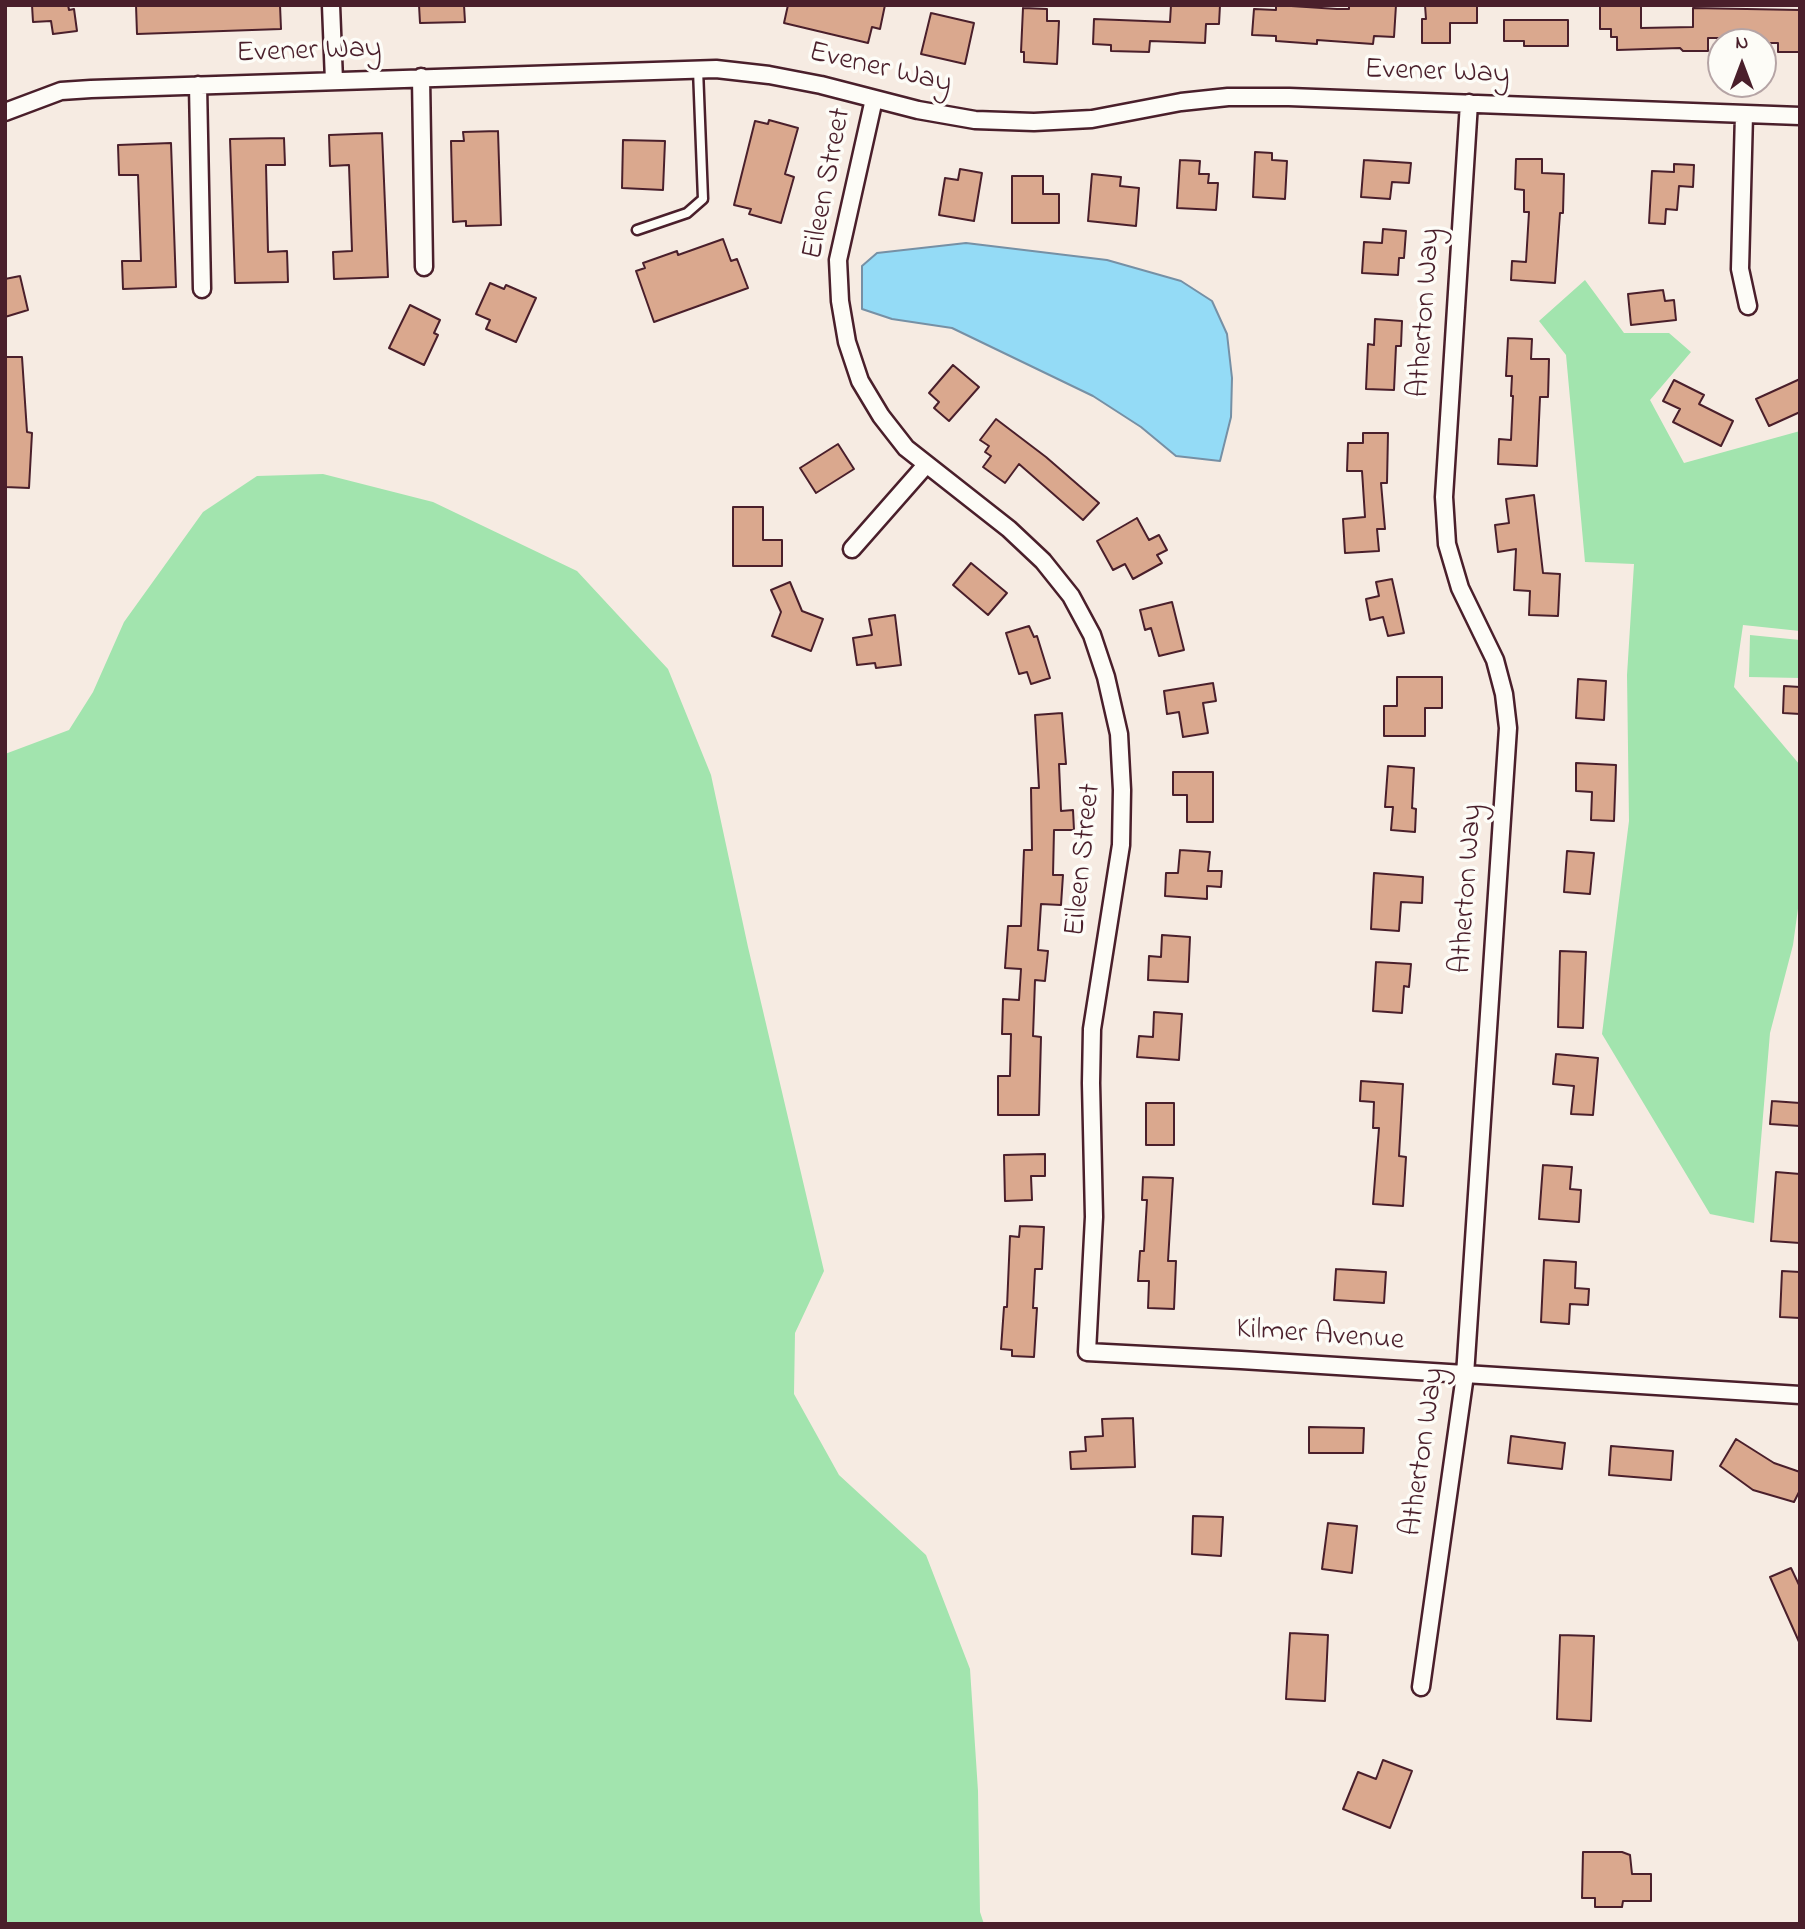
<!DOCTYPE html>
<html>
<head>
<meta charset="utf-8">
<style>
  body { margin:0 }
  #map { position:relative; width:1805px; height:1929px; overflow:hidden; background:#f6ebe2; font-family:"Indie Flower",sans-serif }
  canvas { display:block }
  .frame { position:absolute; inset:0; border:7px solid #4a1f2b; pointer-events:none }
  .north { position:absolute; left:1707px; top:28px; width:70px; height:70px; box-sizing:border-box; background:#fdfcf7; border:2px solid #b5a4a5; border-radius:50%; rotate:0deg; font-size:19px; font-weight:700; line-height:28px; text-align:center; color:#4a1f2b }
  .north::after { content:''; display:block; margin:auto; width:24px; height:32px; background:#4a1f2b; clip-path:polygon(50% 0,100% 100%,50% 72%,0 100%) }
</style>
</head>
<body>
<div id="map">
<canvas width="1805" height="1929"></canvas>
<div class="frame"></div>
<div class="north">N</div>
</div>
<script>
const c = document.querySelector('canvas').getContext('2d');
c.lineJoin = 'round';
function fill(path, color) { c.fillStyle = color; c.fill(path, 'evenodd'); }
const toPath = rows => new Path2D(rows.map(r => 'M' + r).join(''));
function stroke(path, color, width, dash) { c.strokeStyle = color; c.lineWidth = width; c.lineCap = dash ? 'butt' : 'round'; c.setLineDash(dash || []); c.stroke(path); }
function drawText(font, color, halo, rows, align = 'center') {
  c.font = font + ' "Indie Flower",sans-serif'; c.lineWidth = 7; c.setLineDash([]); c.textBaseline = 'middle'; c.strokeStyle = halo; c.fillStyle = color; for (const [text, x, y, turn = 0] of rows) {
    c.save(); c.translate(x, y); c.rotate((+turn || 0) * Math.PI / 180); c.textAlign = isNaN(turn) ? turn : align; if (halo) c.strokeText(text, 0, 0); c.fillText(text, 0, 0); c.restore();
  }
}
fill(toPath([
  [1585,280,1624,333,1669,333,1691,352,1650,400,1684,463,1800,431,1800,631,1743,625,1734,687,1800,765,1800,894,1793,945,1770,1033,1754,1223,1710,1214,1602,1034,1629,821,1627,675,1634,564,1585,562,1566,355,1539,321],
  [323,474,433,502,577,571,668,669,711,775,748,947,824,1271,795,1333,794,1394,839,1475,926,1555,970,1669,978,1791,980,1912,984,1924,5,1924,5,754,69,730,93,692,124,622,203,512,257,476],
  [1750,635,1800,640,1800,678,1749,677]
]), '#a2e4ae');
const water = toPath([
  [966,243,1107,260,1181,281,1212,301,1227,334,1232,378,1231,417,1220,461,1176,456,1141,427,1093,396,952,328,892,319,862,309,862,266,877,253,966,243]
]);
fill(water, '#94dbf6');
stroke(water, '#7690a5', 2);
const building = toPath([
  [32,5,68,5,69,10,74,9,77,31,53,34,51,21,33,22,32,5],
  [136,5,280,5,281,29,137,34,136,5],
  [419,5,464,5,465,22,420,23,419,5],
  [788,5,885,5,880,29,872,27,868,43,784,23,788,5],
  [1171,5,1220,5,1219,24,1206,24,1205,43,1150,41,1149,52,1111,51,1111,45,1093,44,1094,19,1170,22,1171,5],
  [1276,5,1337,9,1349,9,1349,5,1396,5,1394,37,1374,36,1373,44,1317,40,1317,44,1276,41,1276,36,1252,35,1254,9,1276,10,1276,5],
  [1425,5,1477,5,1477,23,1450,23,1450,43,1422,43,1422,19,1426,19,1425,5],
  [1600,5,1641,5,1641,28,1693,27,1693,8,1800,10,1800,52,1778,52,1778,43,1763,43,1761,38,1708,38,1708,51,1683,51,1680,48,1617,50,1617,37,1611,37,1611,29,1600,29,1600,5],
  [1023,8,1047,9,1047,21,1059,21,1057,64,1024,62,1024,52,1021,52,1023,8],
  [931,13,974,23,965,64,921,54,931,13],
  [1504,20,1568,20,1568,46,1524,46,1524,41,1504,41,1504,20],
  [769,120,798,128,785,174,794,177,781,223,749,214,751,209,734,205,755,121,768,124,769,120],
  [498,131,501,225,466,226,466,221,453,222,451,141,464,141,463,132,498,131],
  [382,133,388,277,334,279,333,252,352,251,349,165,330,166,329,135,382,133],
  [284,138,285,165,266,165,268,252,287,251,288,282,235,283,230,139,284,138],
  [623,140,665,141,663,190,622,188,623,140],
  [171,143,176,287,123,289,122,261,141,261,138,175,119,175,118,145,171,143],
  [1255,152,1272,153,1272,160,1287,161,1285,199,1253,197,1255,152],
  [1516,159,1542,159,1542,173,1564,174,1563,213,1560,213,1555,283,1511,280,1512,261,1526,262,1529,212,1524,212,1524,190,1515,189,1516,159],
  [1180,160,1200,161,1199,174,1209,174,1208,183,1218,183,1216,210,1177,208,1180,160],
  [1364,160,1411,163,1409,183,1392,182,1390,199,1361,197,1364,160],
  [1674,164,1694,165,1693,187,1679,186,1677,210,1666,209,1665,224,1649,223,1652,171,1674,172,1674,164],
  [960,169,982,173,974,221,939,215,945,178,958,180,960,169],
  [1092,174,1121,177,1120,186,1139,188,1136,226,1088,221,1092,174],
  [1012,176,1043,176,1043,194,1059,194,1059,223,1012,223,1012,176],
  [1383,229,1406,231,1404,258,1399,258,1398,275,1362,273,1364,242,1382,243,1383,229],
  [723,239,731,261,737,259,748,288,654,322,636,271,645,268,643,263,677,251,678,255,723,239],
  [20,276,28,310,5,317,5,279,20,276],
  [490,283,504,289,506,285,536,298,516,342,486,329,490,320,476,314,490,283],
  [1663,290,1665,301,1674,300,1676,320,1631,325,1628,294,1663,290],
  [410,305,440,320,434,333,438,335,424,365,389,348,410,305],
  [1375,319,1402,321,1401,346,1396,346,1394,390,1366,389,1368,344,1374,345,1375,319],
  [1508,338,1532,339,1531,359,1549,359,1548,397,1540,397,1537,466,1498,464,1499,439,1511,440,1513,396,1511,396,1512,376,1506,376,1508,338],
  [5,357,22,357,27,432,32,433,29,488,5,487,5,357],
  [953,365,979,387,949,421,934,408,939,402,929,393,953,365],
  [1800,379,1800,412,1769,426,1756,399,1800,379],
  [1674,380,1704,395,1699,404,1733,421,1721,446,1673,422,1680,409,1663,401,1674,380],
  [996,419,1046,457,1099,503,1083,520,1019,464,1005,483,983,467,991,456,985,452,989,446,980,440,996,419],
  [1363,433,1388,433,1387,483,1381,483,1385,529,1377,529,1379,551,1345,553,1343,519,1365,517,1362,471,1347,471,1348,443,1363,443,1363,433],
  [838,444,854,469,816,493,800,468,838,444],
  [1534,495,1543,573,1560,574,1558,616,1529,615,1530,591,1514,590,1516,549,1498,552,1495,525,1509,523,1506,499,1534,495],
  [733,507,763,507,763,540,782,540,782,566,733,566,733,507],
  [1137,518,1149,540,1159,535,1167,550,1157,555,1162,563,1133,579,1125,564,1113,570,1097,541,1137,518],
  [971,563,1007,593,988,615,953,585,971,563],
  [1392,579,1404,633,1388,636,1383,617,1370,620,1366,599,1379,596,1376,582,1392,579],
  [790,582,802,611,823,619,811,651,772,636,781,612,771,590,790,582],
  [1172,602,1184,650,1159,656,1151,628,1145,630,1140,610,1172,602],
  [895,615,901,665,876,668,875,663,857,665,853,638,872,635,869,619,895,615],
  [1029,626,1034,637,1037,636,1050,678,1031,684,1027,672,1019,674,1006,633,1029,626],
  [1397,677,1442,677,1442,708,1425,708,1425,736,1384,736,1384,706,1397,706,1397,677],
  [1578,679,1606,681,1604,720,1576,718,1578,679],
  [1213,683,1216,701,1203,703,1208,733,1183,737,1179,712,1167,714,1164,691,1213,683],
  [1784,686,1800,687,1800,714,1783,713,1784,686],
  [1062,713,1066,764,1059,764,1061,811,1073,810,1074,830,1054,830,1053,875,1063,875,1061,905,1041,904,1038,950,1048,951,1045,981,1035,980,1033,1036,1041,1037,1039,1115,998,1115,998,1076,1010,1076,1011,1034,1002,1034,1003,999,1019,1000,1021,969,1005,968,1008,926,1021,926,1024,850,1032,850,1031,788,1039,788,1035,715,1062,713],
  [1576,763,1616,765,1614,821,1591,820,1592,792,1576,791,1576,763],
  [1388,766,1414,768,1412,808,1416,809,1415,832,1391,830,1393,807,1385,807,1388,766],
  [1173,772,1213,772,1213,822,1187,822,1187,795,1173,795,1173,772],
  [1180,850,1210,852,1208,871,1222,871,1221,887,1207,886,1207,899,1165,896,1166,873,1178,873,1180,850],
  [1567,851,1594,853,1590,894,1564,892,1567,851],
  [1374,873,1423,877,1422,903,1401,902,1399,931,1371,929,1374,873],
  [1162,935,1190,937,1188,982,1148,980,1149,956,1161,957,1162,935],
  [1560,951,1586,952,1583,1028,1558,1027,1560,951],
  [1376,962,1411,964,1409,987,1404,986,1402,1013,1373,1011,1376,962],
  [1154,1012,1182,1014,1179,1060,1137,1057,1139,1036,1153,1037,1154,1012],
  [1556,1054,1598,1058,1593,1115,1571,1114,1574,1086,1553,1084,1556,1054],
  [1361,1081,1403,1084,1399,1156,1406,1157,1403,1206,1373,1204,1379,1128,1373,1128,1374,1102,1360,1101,1361,1081],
  [1772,1101,1800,1103,1800,1126,1770,1124,1772,1101],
  [1146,1103,1174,1103,1174,1145,1146,1145,1146,1103],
  [1045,1154,1045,1176,1031,1176,1032,1200,1005,1201,1004,1155,1045,1154],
  [1543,1165,1572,1167,1570,1189,1581,1190,1579,1222,1539,1219,1543,1165],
  [1776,1172,1800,1174,1800,1243,1771,1241,1776,1172],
  [1143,1177,1173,1178,1168,1261,1176,1261,1174,1309,1148,1308,1149,1281,1138,1281,1140,1251,1144,1251,1147,1200,1142,1200,1143,1177],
  [1020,1226,1044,1227,1042,1269,1035,1269,1033,1308,1037,1308,1034,1357,1012,1356,1012,1350,1001,1349,1004,1307,1007,1307,1010,1236,1019,1237,1020,1226],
  [1544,1260,1576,1262,1575,1288,1589,1289,1588,1305,1570,1304,1569,1324,1541,1322,1544,1260],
  [1336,1269,1386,1272,1384,1303,1334,1300,1336,1269],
  [1782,1271,1800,1272,1800,1318,1780,1317,1782,1271],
  [1133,1418,1135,1467,1071,1469,1070,1452,1086,1451,1085,1437,1103,1436,1102,1419,1133,1418],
  [1309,1427,1364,1428,1363,1453,1309,1453,1309,1427],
  [1511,1436,1565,1443,1562,1469,1508,1463,1511,1436],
  [1736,1439,1774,1463,1800,1472,1800,1490,1794,1502,1753,1490,1720,1466,1736,1439],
  [1611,1446,1673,1451,1671,1480,1609,1475,1611,1446],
  [1193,1516,1223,1517,1221,1556,1192,1554,1193,1516],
  [1328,1523,1357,1526,1352,1573,1322,1569,1328,1523],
  [1791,1568,1800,1587,1800,1644,1770,1577,1791,1568],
  [1290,1633,1328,1635,1325,1701,1286,1699,1290,1633],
  [1560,1635,1594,1636,1591,1721,1557,1719,1560,1635],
  [1383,1760,1412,1771,1390,1828,1343,1809,1358,1772,1376,1779,1383,1760],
  [1583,1852,1622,1852,1630,1855,1632,1874,1651,1874,1651,1901,1623,1901,1622,1907,1595,1907,1595,1898,1582,1898,1583,1852]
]);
fill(building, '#daa88e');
stroke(building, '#4a1f2b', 2);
const service = toPath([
  [637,230,687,213,703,199,698,69]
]);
const minor = toPath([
  [331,5,334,81],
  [421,77,424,267],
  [198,85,202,289],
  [874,99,838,260,840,301,847,342,860,381,881,416,906,448,1009,529,1043,561,1071,596,1092,635,1106,677,1119,734,1122,790,1121,845,1092,1029,1091,1083,1094,1217,1087,1352,1241,1360,1800,1395],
  [5,112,61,91,91,89,716,69,769,75,821,85,918,110,975,120,1034,122,1092,119,1181,102,1228,97,1289,97,1800,116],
  [1744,114,1740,269,1748,306],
  [852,549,925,466],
  [1421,1687,1465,1375,1508,728,1504,694,1495,660,1460,588,1447,544,1444,497,1469,103]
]);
stroke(service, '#4a1f2b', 13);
stroke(minor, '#4a1f2b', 21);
stroke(service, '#fdfcf7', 8);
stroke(minor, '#fdfcf7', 16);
drawText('30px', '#4a1f2b', '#fdfcf7', [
  ["Evener Way",309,53,-2],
  ["Evener Way",880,70,13],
  ["Evener Way",1437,74,2],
  ["Eileen Street",829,184,-79],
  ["Atherton Way",1427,313,-86],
  ["Eileen Street",1085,860,-84],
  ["Atherton Way",1469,889,-86],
  ["Kilmer Avenue",1320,1337,4],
  ["Atherton Way",1425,1452,-82]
]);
</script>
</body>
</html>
